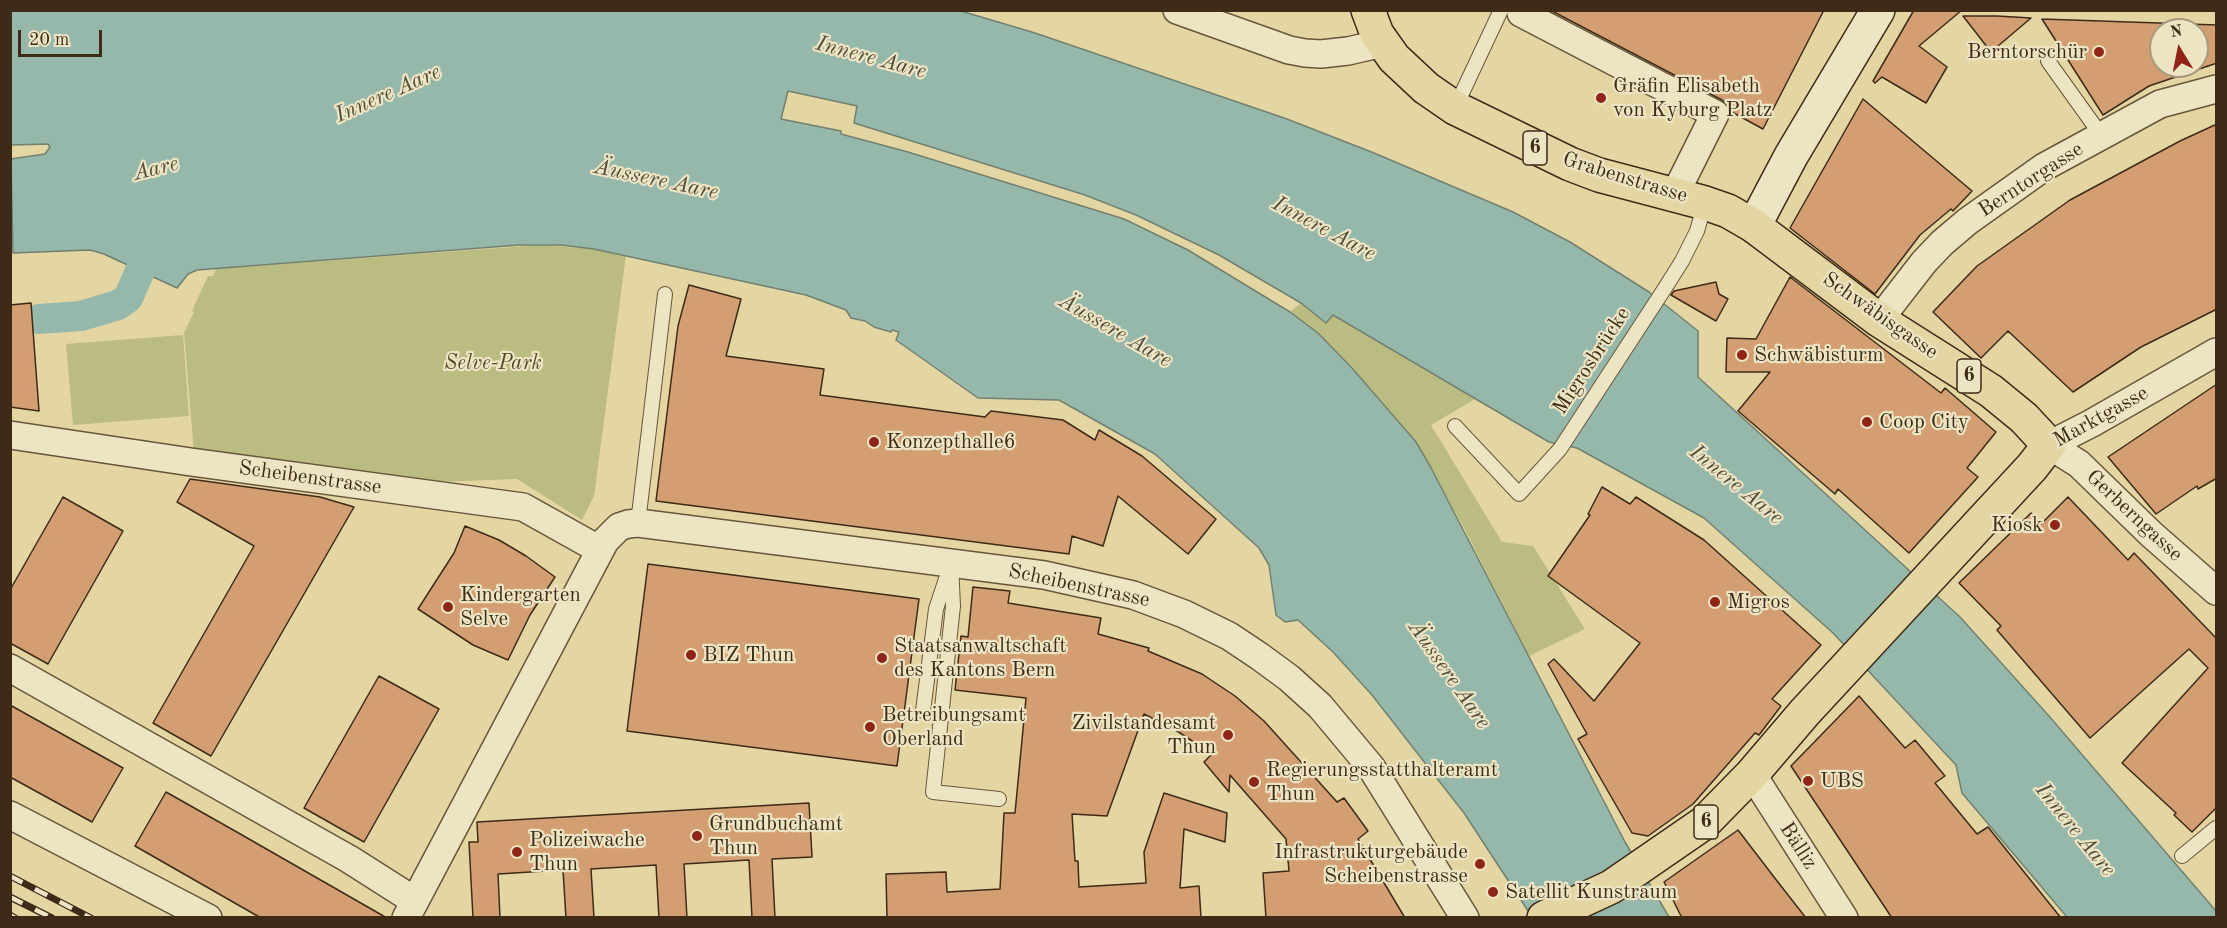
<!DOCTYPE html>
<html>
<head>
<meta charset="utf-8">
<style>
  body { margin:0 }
  #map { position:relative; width:2227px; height:928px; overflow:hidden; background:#e4d6a3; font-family:"Old Standard TT",serif }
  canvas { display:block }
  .frame { position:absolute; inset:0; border:12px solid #3d2b17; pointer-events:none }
  .north { position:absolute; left:2149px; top:18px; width:60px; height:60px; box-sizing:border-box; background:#ede4c3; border:2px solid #a79a7e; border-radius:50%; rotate:350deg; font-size:16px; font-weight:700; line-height:24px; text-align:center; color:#3d2b17 }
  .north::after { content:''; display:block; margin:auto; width:21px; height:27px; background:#8f2418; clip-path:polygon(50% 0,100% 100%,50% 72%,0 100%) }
  .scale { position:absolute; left:18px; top:30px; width:84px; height:27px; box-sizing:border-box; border:3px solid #3d2b17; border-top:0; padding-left:8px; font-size:18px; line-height:21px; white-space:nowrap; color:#3d2b17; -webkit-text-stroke:4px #ede4c3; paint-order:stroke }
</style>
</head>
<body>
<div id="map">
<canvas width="2227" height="928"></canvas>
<div class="frame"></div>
<div class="north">N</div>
<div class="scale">20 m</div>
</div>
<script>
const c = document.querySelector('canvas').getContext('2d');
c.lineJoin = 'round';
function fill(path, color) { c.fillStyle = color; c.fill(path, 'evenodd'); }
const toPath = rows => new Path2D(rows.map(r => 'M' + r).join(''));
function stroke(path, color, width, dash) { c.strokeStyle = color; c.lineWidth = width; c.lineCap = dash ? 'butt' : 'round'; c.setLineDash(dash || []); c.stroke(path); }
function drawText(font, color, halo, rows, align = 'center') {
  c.font = font + ' "Old Standard TT",serif'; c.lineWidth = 4.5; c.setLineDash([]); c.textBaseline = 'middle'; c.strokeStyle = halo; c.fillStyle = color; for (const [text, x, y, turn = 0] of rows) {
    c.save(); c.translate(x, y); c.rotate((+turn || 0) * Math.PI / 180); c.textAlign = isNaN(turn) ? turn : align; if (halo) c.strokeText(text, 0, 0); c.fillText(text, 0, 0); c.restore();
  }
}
fill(toPath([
  [540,245,594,249,626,255,594,496,582,520,517,479,406,483,194,453,184,333,194,312,192,311,208,276,213,276,216,269],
  [1301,303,1326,323,1332,315,1475,399,1431,425,1502,542,1533,546,1585,629,1529,656,1464,528,1416,442,1352,367,1318,333,1290,312],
  [183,335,189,416,73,425,66,344]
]), '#babc81');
const water = toPath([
  [11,10,961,11,1035,33,1287,119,1374,153,1513,212,1570,242,1649,292,1698,331,1698,377,1960,617,2049,716,2216,911,2216,917,2067,917,1962,793,1956,765,1833,633,1704,518,1577,448,1549,442,1333,315,1326,323,1301,303,1219,255,1136,215,1085,195,854,123,857,106,788,91,781,119,841,131,841,134,908,152,1124,219,1188,250,1290,312,1318,333,1352,368,1416,442,1430,466,1625,842,1669,917,1532,917,1464,813,1372,695,1333,652,1298,620,1285,622,1276,615,1269,565,1259,548,1155,454,1059,400,978,398,896,340,899,332,892,330,891,332,874,327,865,321,851,318,846,310,806,295,594,249,561,245,519,245,197,270,188,274,177,288,104,254,90,250,13,253,11,159,45,154,50,147,48,144,11,145,11,10]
]);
fill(water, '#96b8ab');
stroke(water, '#728070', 1.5);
stroke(toPath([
  [39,319,81,316,118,305,128,298,140,271]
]), '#96b8ab', 30);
const building = toPath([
  [1550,10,1824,10,1763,129,1730,111,1728,105,1722,100,1550,10],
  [1914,10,1962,10,1919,46,1947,67,1926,103,1882,77,1875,83,1873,81,1914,10],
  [1963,16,1997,16,2031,18,1991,52,1963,16],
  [2042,19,2217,25,2217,63,2149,86,2103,115,2042,19],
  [2161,30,2197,30,2197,66,2161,66,2161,30],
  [1863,99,1972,191,1953,211,1951,209,1920,235,1875,294,1790,228,1863,99],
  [2217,124,2217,309,2141,347,2073,392,2008,331,1981,358,1933,312,1977,266,2070,200,2180,141,2217,124],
  [1790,277,1941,393,1945,388,1996,432,1967,468,1978,477,1909,553,1838,489,1835,494,1738,411,1770,372,1726,372,1727,338,1756,339,1790,277],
  [1716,282,1719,294,1728,299,1716,321,1671,295,1674,291,1716,282],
  [689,285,741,299,726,356,824,369,820,395,985,417,991,411,1063,420,1095,440,1099,430,1142,456,1216,519,1188,554,1118,496,1103,546,1072,536,1069,554,656,501,678,326,689,285],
  [31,303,39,411,10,407,10,305,31,303],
  [2217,384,2217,478,2198,489,2197,486,2156,514,2108,457,2217,384],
  [190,479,320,497,354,507,211,756,153,723,254,546,177,502,190,479],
  [1602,487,1630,504,1636,497,1704,540,1821,645,1772,699,1781,706,1759,735,1755,733,1693,804,1648,836,1632,833,1578,739,1587,734,1548,664,1554,659,1594,701,1640,643,1548,576,1590,515,1588,514,1602,487],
  [63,497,123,531,48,664,10,643,10,590,63,497],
  [2068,497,2128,560,2134,553,2217,639,2217,807,2192,832,2174,815,2176,813,2122,763,2208,668,2189,649,2090,738,1997,630,2001,626,1959,583,2031,513,2041,524,2068,497],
  [465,526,499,540,526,556,555,577,530,615,508,660,473,645,418,609,454,553,465,526],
  [648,564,919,599,897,766,627,731,648,564],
  [973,587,1010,591,1008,603,1101,618,1098,634,1149,648,1148,651,1202,674,1235,696,1264,721,1337,802,1344,798,1368,831,1358,839,1405,918,1266,918,1263,873,1289,871,1286,839,1230,775,1229,792,1204,762,1212,754,1177,731,1144,714,1107,816,1072,814,1075,861,1078,861,1079,887,1146,883,1144,852,1164,793,1227,813,1225,842,1184,829,1180,888,1199,886,1201,918,887,918,886,874,946,872,947,892,1000,889,1004,813,1015,813,1026,698,955,690,961,636,968,637,973,587],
  [379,676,439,709,364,842,304,808,379,676],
  [1859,696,1905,748,1915,740,1945,776,1935,783,1977,834,1988,827,2061,918,1892,918,1791,766,1859,696],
  [10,705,123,768,92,822,10,777,10,705],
  [166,792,235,831,387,918,261,918,135,846,166,792],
  [809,803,812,857,772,859,775,918,752,918,749,860,684,864,687,918,659,918,656,865,591,869,594,918,566,918,563,870,498,874,500,918,473,918,469,842,478,842,477,822,809,803],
  [1738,830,1774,877,1806,918,1682,918,1664,882,1738,830]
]);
fill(building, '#d49e73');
stroke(building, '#3d2b17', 1.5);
const lane = toPath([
  [2048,61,2101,135],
  [1455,108,1501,10],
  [1455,426,1519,494,1560,449,1665,288,1682,261,1697,231,1705,203],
  [638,523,665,294],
  [951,563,953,606,933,792,999,799],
  [923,711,936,609,948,573],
  [2182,856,2216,828]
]);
const street = toPath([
  [1177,10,1289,50,1305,53,1321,54,1348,51,1383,43],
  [1521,13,1715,114,1675,194],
  [1879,320,1924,262,1942,243,1968,221,2044,167,2160,104,2216,89],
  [2216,352,2092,423,2049,445,2079,464,2151,534,2216,591],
  [10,435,191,462,523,507,600,550],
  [10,668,349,859,415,901],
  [1752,774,1844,918],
  [10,815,208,918],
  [406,918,605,541,619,527,628,524,638,523,1044,575,1133,595,1184,614,1229,636,1259,656,1289,678,1320,706,1371,767,1465,918]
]);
const secondary = toPath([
  [1754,226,1791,156,1878,10]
]);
const primary = toPath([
  [1368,10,1377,34,1394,58,1426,88,1455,108,1570,164,1599,175,1705,203,1728,211,1754,226,1879,320,1991,391,2024,418,2049,445,2032,467,1805,712,1752,774,1704,823,1611,887,1544,918]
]);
stroke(lane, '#67563a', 16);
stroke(street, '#67563a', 30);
stroke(secondary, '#3d2b17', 36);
stroke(primary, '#3d2b17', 36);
stroke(lane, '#ede4c3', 14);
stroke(street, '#ede4c3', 27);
stroke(secondary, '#ede4c3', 33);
stroke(primary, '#e4d6a3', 33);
const rail = toPath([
  [10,876,91,918],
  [10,897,52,918],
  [10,915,15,918]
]);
stroke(rail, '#3d2b17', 7);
stroke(rail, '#ede4c3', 4.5, [14]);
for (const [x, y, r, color] of [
  [2099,52,6,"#8f2418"],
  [1601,98,6,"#8f2418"],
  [1742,355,6,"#8f2418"],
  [1867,422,6,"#8f2418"],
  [874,442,6,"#8f2418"],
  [2055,525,6,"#8f2418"],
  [1715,602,6,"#8f2418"],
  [448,607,6,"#8f2418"],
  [691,655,6,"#8f2418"],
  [882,658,6,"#8f2418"],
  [870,727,6,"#8f2418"],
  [1228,735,6,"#8f2418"],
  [1808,781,6,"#8f2418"],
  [1254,782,6,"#8f2418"],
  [697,836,6,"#8f2418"],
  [517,852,6,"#8f2418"],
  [1480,864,6,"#8f2418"],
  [1493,892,6,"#8f2418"]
]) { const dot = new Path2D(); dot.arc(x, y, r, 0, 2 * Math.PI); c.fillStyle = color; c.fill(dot); stroke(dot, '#ede4c3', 2); }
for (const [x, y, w] of [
  [1535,148,24],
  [1969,376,24],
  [1706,822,24]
]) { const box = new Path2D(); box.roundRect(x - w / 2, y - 17, w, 34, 4.5); c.fillStyle = '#ede4c3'; c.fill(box); stroke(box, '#3d2b17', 1.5); }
drawText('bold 20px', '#3d2b17', null, [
  ["6",1535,148],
  ["6",1969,376],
  ["6",1706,822]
]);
drawText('21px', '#3d2b17', '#ede4c3', [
  ["Berntorschür",2087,52,"right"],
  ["Gräfin Elisabeth",1613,86],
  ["von Kyburg Platz",1613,110],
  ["Schwäbisturm",1754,355],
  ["Coop City",1879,422],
  ["Konzepthalle6",886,442],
  ["Kiosk",2043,525,"right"],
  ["Kindergarten",460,595],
  ["Selve",460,619],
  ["Migros",1727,602],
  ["Staatsanwaltschaft",894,646],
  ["des Kantons Bern",894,670],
  ["BIZ Thun",703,655],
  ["Betreibungsamt",882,715],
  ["Oberland",882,739],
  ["Zivilstandesamt",1216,723,"right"],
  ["Thun",1216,747,"right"],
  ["Regierungsstatthalteramt",1266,770],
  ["Thun",1266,794],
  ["UBS",1820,781],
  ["Grundbuchamt",709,824],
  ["Thun",709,848],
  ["Polizeiwache",529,840],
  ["Thun",529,864],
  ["Infrastrukturgebäude",1468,852,"right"],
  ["Scheibenstrasse",1468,876,"right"],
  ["Satellit Kunstraum",1505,892]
], 'left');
drawText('21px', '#3d2b17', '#ede4c3', [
  ["Grabenstrasse",1625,178,17],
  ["Berntorgasse",2031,180,-33],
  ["Schwäbisgasse",1880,316,35],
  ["Migrosbrücke",1592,361,-57],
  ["Marktgasse",2101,417,-29],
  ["Scheibenstrasse",310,478,8],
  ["Gerberngasse",2134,516,43],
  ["Scheibenstrasse",1079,586,12],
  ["Bälliz",1798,846,57]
]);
drawText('italic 21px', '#56482c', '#ede4c3', [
  ["Selve-Park",493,363]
]);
drawText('italic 22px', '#534e3c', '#ede4c3', [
  ["Innere Aare",871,58,15],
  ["Innere Aare",388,94,-24],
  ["Aare",156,169,-14],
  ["Äussere Aare",656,180,12],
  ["Innere Aare",1324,229,28],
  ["Äussere Aare",1115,331,30],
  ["Innere Aare",1736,485,39],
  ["Äussere Aare",1449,675,55],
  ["Innere Aare",2075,830,51]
]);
</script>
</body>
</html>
